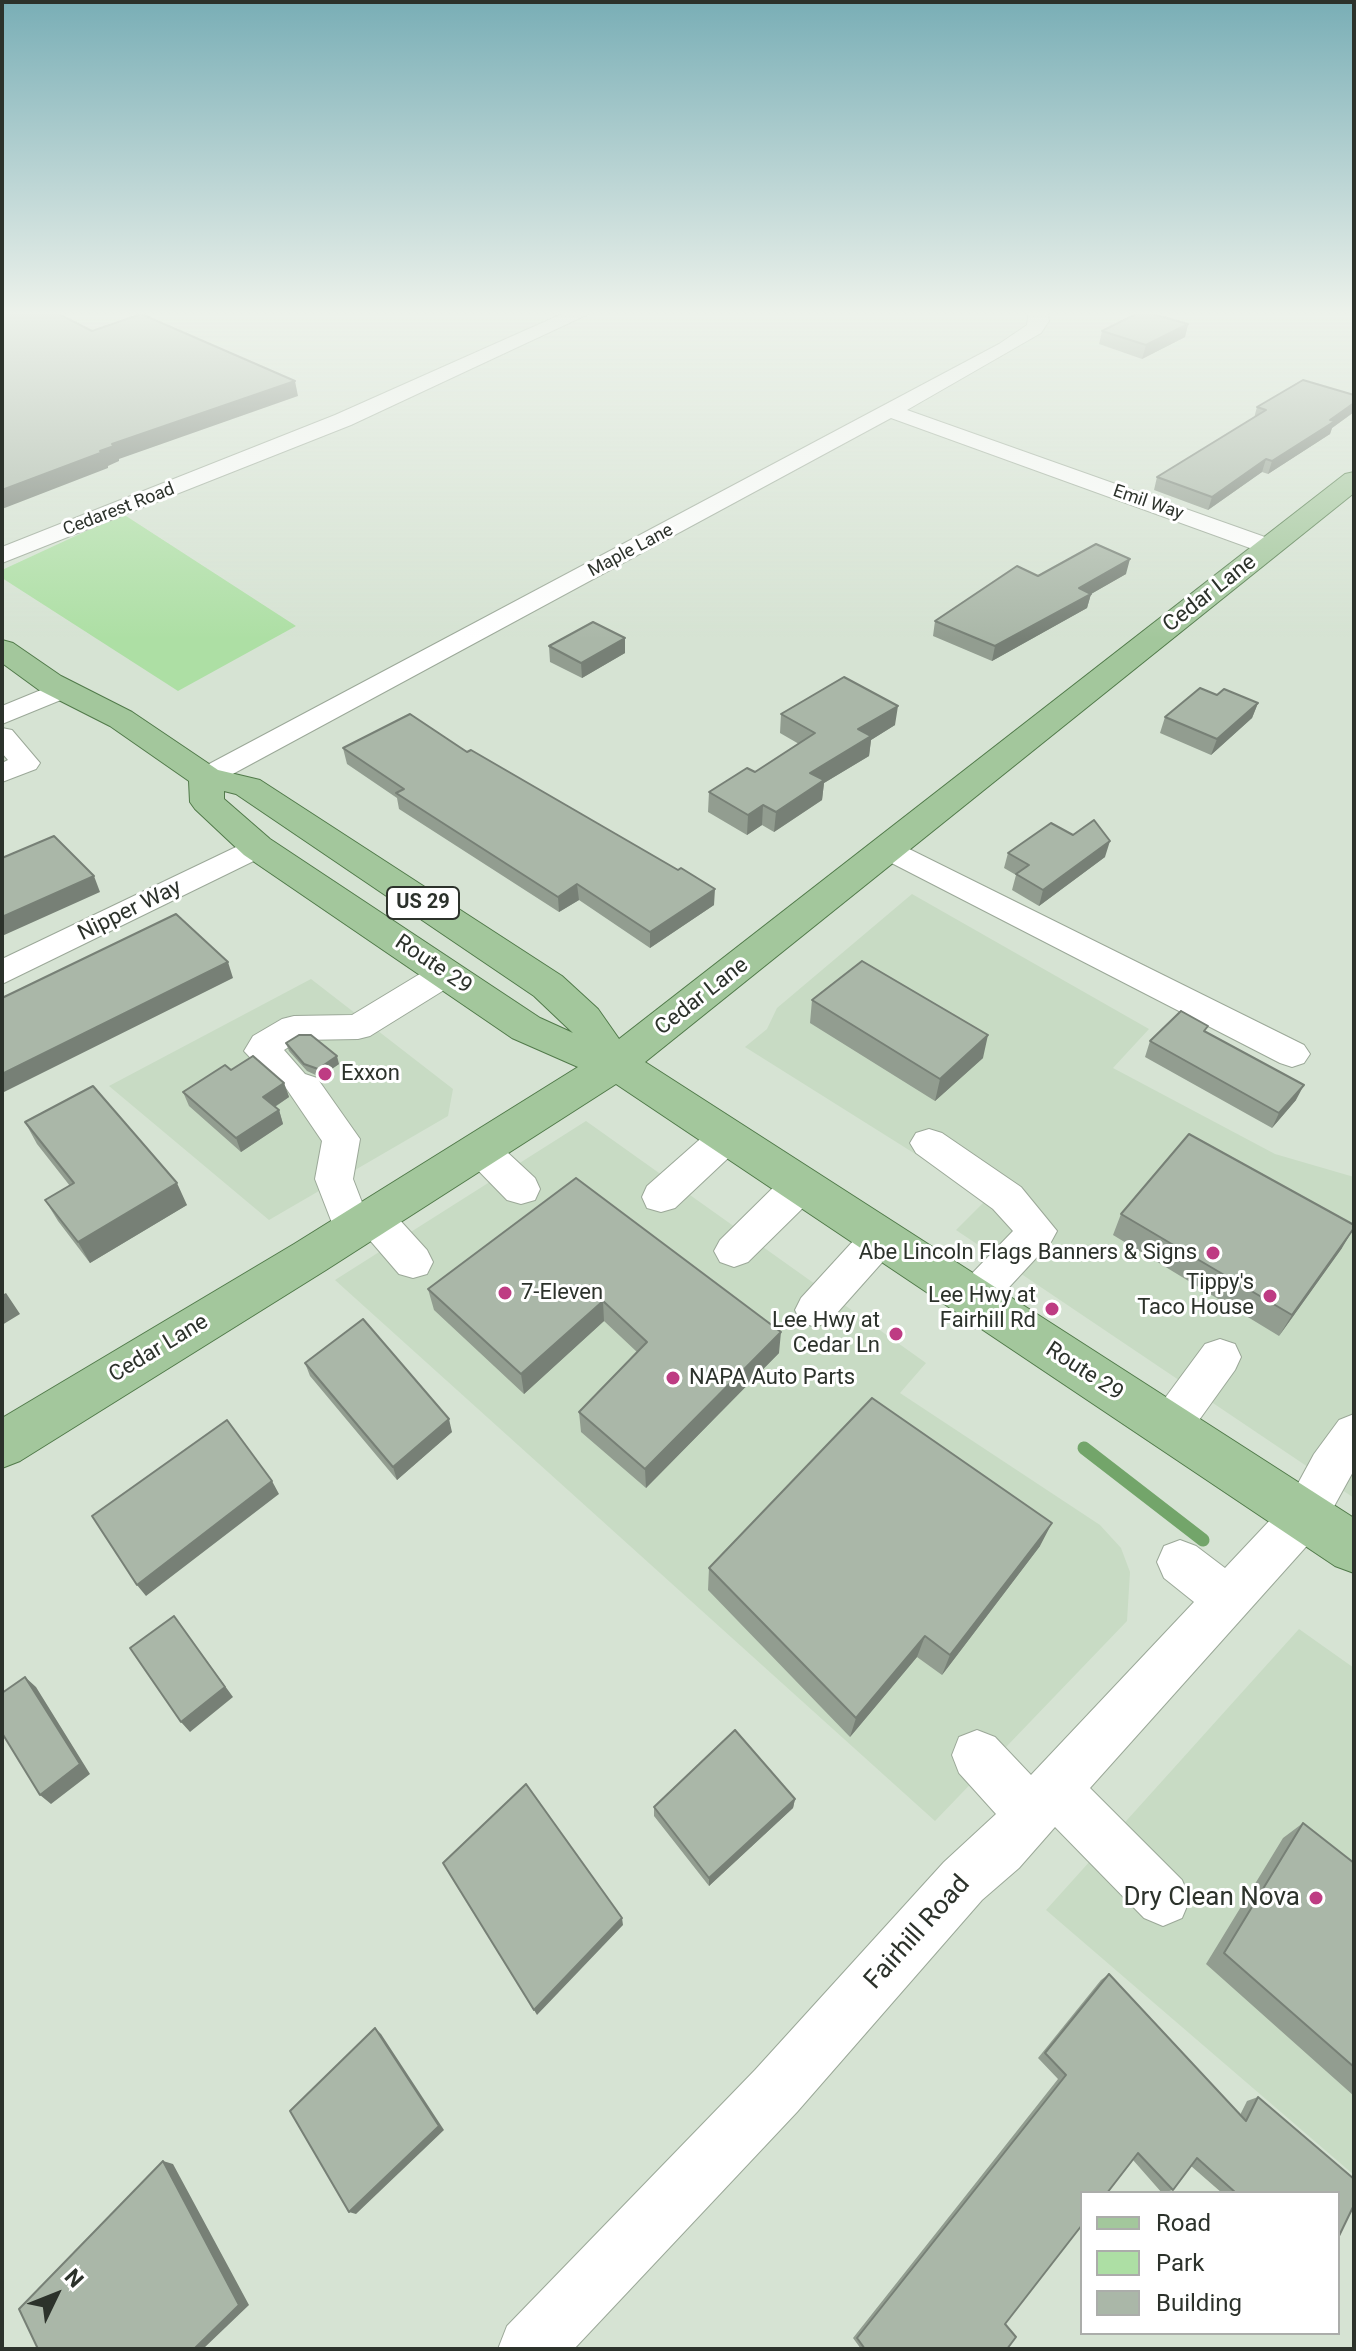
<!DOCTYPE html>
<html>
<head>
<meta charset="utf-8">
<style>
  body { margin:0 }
  #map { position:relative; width:1356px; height:2351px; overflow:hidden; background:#d6e3d3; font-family:Roboto,sans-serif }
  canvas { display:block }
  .frame { position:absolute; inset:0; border:4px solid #2c322b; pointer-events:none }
  .legend { position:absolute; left:1080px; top:2191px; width:260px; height:144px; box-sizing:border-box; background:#fff; border:2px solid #abadaa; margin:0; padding:10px 14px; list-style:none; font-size:24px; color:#2c322b }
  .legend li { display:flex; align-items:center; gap:16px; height:40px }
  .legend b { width:40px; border:2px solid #abadaa }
  .north { position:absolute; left:16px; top:2255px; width:80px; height:80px; -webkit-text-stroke:6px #fff; paint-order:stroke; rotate:47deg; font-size:22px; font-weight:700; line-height:32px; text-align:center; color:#2c322b }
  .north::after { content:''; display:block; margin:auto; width:28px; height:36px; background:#2c322b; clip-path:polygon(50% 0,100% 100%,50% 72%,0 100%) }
</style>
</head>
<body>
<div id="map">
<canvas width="1356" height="2351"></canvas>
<div class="frame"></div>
<ul class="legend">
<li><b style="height:10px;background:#a3c79c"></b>Road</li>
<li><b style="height:22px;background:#addfa4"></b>Park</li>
<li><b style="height:22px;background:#aab7a8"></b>Building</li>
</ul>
<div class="north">N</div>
</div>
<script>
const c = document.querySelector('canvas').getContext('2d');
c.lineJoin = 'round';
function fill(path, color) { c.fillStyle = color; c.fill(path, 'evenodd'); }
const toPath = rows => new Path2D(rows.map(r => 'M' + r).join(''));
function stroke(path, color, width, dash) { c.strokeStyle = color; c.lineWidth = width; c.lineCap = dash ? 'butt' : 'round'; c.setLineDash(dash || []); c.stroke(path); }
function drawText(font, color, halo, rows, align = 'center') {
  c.font = font + ' Roboto,sans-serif'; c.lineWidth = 6; c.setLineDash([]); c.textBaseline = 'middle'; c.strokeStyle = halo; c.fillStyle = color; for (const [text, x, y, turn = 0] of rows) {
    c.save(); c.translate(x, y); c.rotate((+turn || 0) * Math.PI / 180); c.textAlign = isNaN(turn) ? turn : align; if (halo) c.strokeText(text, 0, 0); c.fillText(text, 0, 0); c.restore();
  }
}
fill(toPath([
  [912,894,1149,1029,1113,1068,1275,1154,1354,1177,1354,1498,956,1230,987,1199,745,1047,767,1029,777,1008],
  [311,979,453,1089,448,1116,269,1220,109,1086],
  [586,1121,926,1363,900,1393,1100,1525,1121,1548,1130,1572,1127,1621,935,1821,335,1280],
  [1299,1629,1354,1668,1354,2175,1046,1910]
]), '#c8dbc4');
fill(toPath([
  [123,514,296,626,178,691,2,578,2,570]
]), '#addfa4');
stroke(toPath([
  [1084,1448,1203,1540]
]), '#73a56a', 13);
const minor = toPath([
  [571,310,597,310,351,425,2,563,2,547,335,415,571,310],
  [1029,310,1047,310,1049,321,1041,333,907,410,1279,542,1282,547,1279,552,1261,552,891,418,216,783,206,786,196,783,191,777,196,771,999,344,1027,325,1029,310],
  [63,681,73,683,77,689,73,695,2,724,2,706,63,681],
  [2,728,12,730,40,763,36,769,2,782,2,763,8,760,2,753,2,728],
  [257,837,268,840,272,847,268,854,2,984,2,959,257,837],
  [889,839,1304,1045,1310,1054,1304,1063,1292,1067,1280,1063,878,856,874,849,878,842,889,839],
  [445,963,457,966,462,974,457,982,370,1036,358,1039,300,1040,284,1050,305,1074,317,1078,360,1139,353,1179,363,1205,373,1202,387,1206,427,1250,433,1262,427,1274,413,1278,399,1274,368,1238,353,1246,339,1241,315,1179,322,1141,286,1088,275,1084,244,1051,253,1036,282,1019,294,1016,352,1015,433,966,445,963],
  [728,1122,741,1126,747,1136,741,1146,675,1208,661,1212,647,1208,642,1197,647,1186,715,1126,728,1122],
  [929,1129,942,1133,1021,1187,1057,1231,1051,1242,987,1311,973,1316,959,1311,953,1299,959,1287,1013,1231,993,1209,916,1153,910,1143,916,1133,929,1129],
  [480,1135,493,1139,535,1178,540,1189,535,1200,521,1204,507,1200,467,1159,461,1149,467,1139,480,1135],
  [801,1170,815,1174,820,1185,815,1196,748,1262,734,1267,720,1262,714,1251,720,1240,787,1174,801,1170],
  [880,1222,894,1227,900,1238,894,1249,829,1322,815,1327,801,1322,795,1310,801,1298,866,1227,880,1222],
  [1220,1339,1235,1344,1241,1357,1235,1370,1184,1441,1169,1446,1154,1441,1147,1427,1154,1413,1205,1344,1220,1339],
  [1354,1414,1354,1470,1321,1530,1090,1788,1182,1880,1190,1899,1182,1918,1163,1926,1144,1918,1055,1827,1019,1868,982,1900,797,2112,574,2349,498,2349,507,2326,755,2070,944,1862,996,1814,959,1773,952,1755,959,1737,977,1730,995,1737,1031,1775,1194,1602,1164,1578,1157,1562,1164,1546,1180,1540,1196,1546,1225,1568,1289,1500,1314,1454,1339,1420,1354,1414]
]);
const major = toPath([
  [1354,472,1354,493,645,1062,1354,1518,1354,1573,1335,1566,616,1084,326,1270,20,1461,2,1468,2,1418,294,1244,578,1067,512,1038,244,855,195,809,190,802,189,781,110,726,39,690,2,663,2,640,13,643,61,676,132,712,218,770,260,780,562,976,598,1009,619,1039,1345,474,1354,472],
  [224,791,236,794,534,996,573,1033,540,1018,270,839,224,799,224,791]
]);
stroke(minor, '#9ba898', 2);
stroke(major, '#517a4a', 2);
fill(minor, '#fff');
fill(major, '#a3c79c');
fill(toPath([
  [1188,324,1185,337,1142,359,1099,344,1102,331],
  [1354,395,1354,412,1332,428,1330,434,1268,474,1262,472,1208,510,1154,490,1157,477,1254,418,1257,407],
  [1126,574,1091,594,1087,608,992,661,933,636,935,621,1038,576],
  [625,638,625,653,582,678,550,662,549,646],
  [1217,695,1258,703,1252,718,1211,755,1160,733,1165,717],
  [781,714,895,725,871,740,869,756,824,783,822,800,774,832,762,825,747,835,708,812,709,792,755,772,799,744,780,733],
  [343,748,467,752,714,905,650,948,579,900,559,912,399,809,397,798,347,764],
  [1008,853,1105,857,1039,906,1012,890,1016,875,1004,868],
  [812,1000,983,1058,935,1101,810,1023],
  [1206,1032,1296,1100,1272,1128,1145,1057,1150,1041],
  [286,1043,339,1064,320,1077,307,1071,289,1051],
  [231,1070,284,1083,289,1097,275,1107,279,1110,283,1124,241,1152,189,1106,183,1092],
  [25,1122,187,1205,90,1263,58,1221,45,1200,70,1186,37,1144],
  [576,1178,779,1353,646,1488,581,1432,579,1412,637,1352,604,1321,524,1394,434,1310,428,1289],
  [1121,1214,1342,1248,1279,1336,1113,1235],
  [305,1363,452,1432,397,1480,310,1376],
  [1040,1546,942,1675,917,1657,850,1737,708,1590,709,1568],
  [795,1799,793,1808,709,1886,654,1816,654,1807],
  [1303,1823,1354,1863,1354,2096,1206,1964,1283,1838],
  [1109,1974,1240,2115,1247,2101,1258,2097,1338,2193,1222,2193,1191,2166,1173,2190,1162,2193,1133,2160,1005,2324,1007,2349,861,2349,853,2338,1058,2079,1038,2058,1101,1980]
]), '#929d90');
fill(toPath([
  [1188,324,1185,337,1142,359,1146,345],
  [295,381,298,396,119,459,119,461,108,466,108,468,2,509,2,490,100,451,112,444],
  [1354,403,1354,412,1332,428,1330,434,1268,474,1272,461],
  [1266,459,1262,472,1208,510,1212,497],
  [1130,559,1126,574,1091,594,1087,608,992,661,995,646,1079,588],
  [625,638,625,653,582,678,581,663],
  [1258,703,1252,718,1211,755,1217,739],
  [898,706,895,725,871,740,869,756,824,783,822,800,774,832,776,812,810,773,858,729],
  [763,805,762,825,747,835,748,815],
  [1110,841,1105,857,1039,906,1043,890],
  [94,876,100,892,2,936,2,917],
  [577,884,579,900,559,912,558,897],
  [715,889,714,905,650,948,650,932],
  [228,962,233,978,2,1093,2,1074],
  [988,1035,983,1058,935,1101,940,1079],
  [337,1056,339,1064,320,1077,318,1069],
  [284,1083,289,1097,268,1111,263,1097],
  [1304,1085,1296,1100,1272,1128,1279,1113],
  [279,1110,283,1124,241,1152,236,1138],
  [177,1183,187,1205,90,1263,78,1242],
  [1354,1228,1342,1248,1279,1336,1292,1315],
  [6,1293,20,1314,2,1325,2,1295],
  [603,1301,604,1321,524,1394,521,1374],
  [781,1332,779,1353,646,1488,645,1469],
  [449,1419,452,1432,397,1480,393,1467],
  [272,1481,279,1494,146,1596,137,1585],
  [1052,1523,1040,1546,942,1675,950,1655],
  [174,1616,233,1697,190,1732,181,1722],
  [925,1636,917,1657,850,1737,856,1718],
  [25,1677,36,1687,90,1774,51,1804,40,1795],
  [795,1799,793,1808,709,1886,709,1878],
  [622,1918,623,1925,537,2015,534,2010],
  [375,2028,381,2034,444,2130,356,2214,349,2212],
  [163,2161,173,2164,249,2305,203,2349,194,2349]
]), '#778076');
const building = toPath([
  [51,310,92,331,141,314,295,381,112,444,114,446,100,451,103,452,2,490,2,311,51,310],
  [1142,311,1188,324,1146,345,1102,331,1142,311],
  [1303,380,1354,395,1354,403,1330,420,1335,421,1272,461,1266,459,1212,497,1157,477,1266,410,1257,407,1303,380],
  [1096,544,1130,559,1079,588,1091,594,995,646,935,621,1017,566,1038,576,1096,544],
  [593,622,625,638,581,663,549,646,593,622],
  [844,677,898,706,858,729,871,736,810,773,824,780,776,812,763,805,748,815,709,792,747,768,755,772,815,733,781,714,844,677],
  [1200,688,1217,695,1224,689,1258,703,1217,739,1165,717,1200,688],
  [410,714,467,752,471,750,678,870,681,868,715,889,650,932,577,884,558,897,396,793,404,789,343,748,410,714],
  [1094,820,1110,841,1043,890,1016,874,1029,865,1008,853,1051,823,1073,835,1094,820],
  [54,836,94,876,2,917,2,858,54,836],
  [176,914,228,962,2,1074,2,998,176,914],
  [862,961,988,1035,940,1079,812,1000,862,961],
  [1181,1011,1208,1026,1204,1031,1304,1085,1279,1113,1150,1041,1181,1011],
  [299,1035,311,1035,337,1056,318,1069,304,1064,286,1043,299,1035],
  [253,1056,284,1083,263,1097,279,1110,236,1138,183,1092,225,1065,231,1070,253,1056],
  [93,1086,177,1183,78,1242,45,1200,74,1183,25,1122,93,1086],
  [1189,1134,1354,1225,1354,1228,1292,1315,1121,1214,1189,1134],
  [576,1178,781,1332,645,1469,579,1412,647,1342,603,1301,521,1374,428,1289,576,1178],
  [363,1319,449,1419,393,1467,305,1363,363,1319],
  [872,1398,1052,1523,950,1655,925,1636,856,1718,709,1568,872,1398],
  [227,1420,272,1481,137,1585,92,1516,227,1420],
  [174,1616,225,1687,181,1722,130,1648,174,1616],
  [25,1677,80,1764,40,1795,2,1733,2,1693,25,1677],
  [735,1730,795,1799,709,1878,654,1807,735,1730],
  [526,1784,622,1918,534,2010,443,1863,526,1784],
  [1303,1823,1354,1863,1354,2067,1224,1953,1303,1823],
  [1109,1974,1246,2121,1258,2097,1354,2179,1354,2205,1338,2238,1338,2193,1236,2193,1197,2158,1173,2190,1138,2153,1107,2193,1082,2193,1082,2225,1005,2324,1016,2337,1007,2349,865,2349,857,2338,1066,2075,1045,2053,1109,1974],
  [375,2028,439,2126,349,2212,290,2111,375,2028],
  [163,2161,239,2305,194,2349,38,2349,19,2309,163,2161]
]);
fill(building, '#aab7a8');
stroke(building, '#778076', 2);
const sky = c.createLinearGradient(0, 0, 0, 639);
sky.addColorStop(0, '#79aeb6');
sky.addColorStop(0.49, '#edf2eb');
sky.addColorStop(1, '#edf2eb00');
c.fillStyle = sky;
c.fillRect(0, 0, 1356, 639);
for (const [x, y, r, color] of [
  [325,1074,8,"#be3c83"],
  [1213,1253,8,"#be3c83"],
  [505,1293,8,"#be3c83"],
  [1270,1296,8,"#be3c83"],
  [1052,1309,8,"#be3c83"],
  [896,1334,8,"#be3c83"],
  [673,1378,8,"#be3c83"],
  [1316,1898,8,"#be3c83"]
]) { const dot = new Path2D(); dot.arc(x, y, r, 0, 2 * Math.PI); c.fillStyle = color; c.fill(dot); stroke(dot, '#fff', 3); }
drawText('18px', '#2c322b', '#fff', [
  ["Emil Way",1148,503,19],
  ["Cedarest Road",119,510,-21],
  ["Maple Lane",631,551,-28]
]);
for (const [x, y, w] of [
  [423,903,72]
]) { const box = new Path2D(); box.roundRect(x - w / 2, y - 16, w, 32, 6); c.fillStyle = '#fff'; c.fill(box); stroke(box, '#2c322b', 2); }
drawText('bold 20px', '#2c322b', null, [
  ["US 29",423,903]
]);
drawText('22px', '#2c322b', '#fff', [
  ["Cedar Lane",1210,594,-38],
  ["Nipper Way",130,911,-26],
  ["Route 29",433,965,34],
  ["Cedar Lane",702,997,-38],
  ["Cedar Lane",159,1349,-31],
  ["Route 29",1084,1372,33]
]);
drawText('22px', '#2c322b', '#fff', [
  ["Exxon",341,1074,"left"],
  ["Abe Lincoln Flags Banners & Signs",1197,1253],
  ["Tippy's",1254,1283],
  ["Taco House",1254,1308],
  ["7-Eleven",521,1293,"left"],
  ["Lee Hwy at",1036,1296],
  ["Fairhill Rd",1036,1321],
  ["Lee Hwy at",880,1321],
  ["Cedar Ln",880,1346],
  ["NAPA Auto Parts",689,1378,"left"]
], 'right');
drawText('26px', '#2c322b', '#fff', [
  ["Dry Clean Nova",1300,1898]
], 'right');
drawText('26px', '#2c322b', '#fff', [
  ["Fairhill Road",918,1933,-48]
]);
</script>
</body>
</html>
